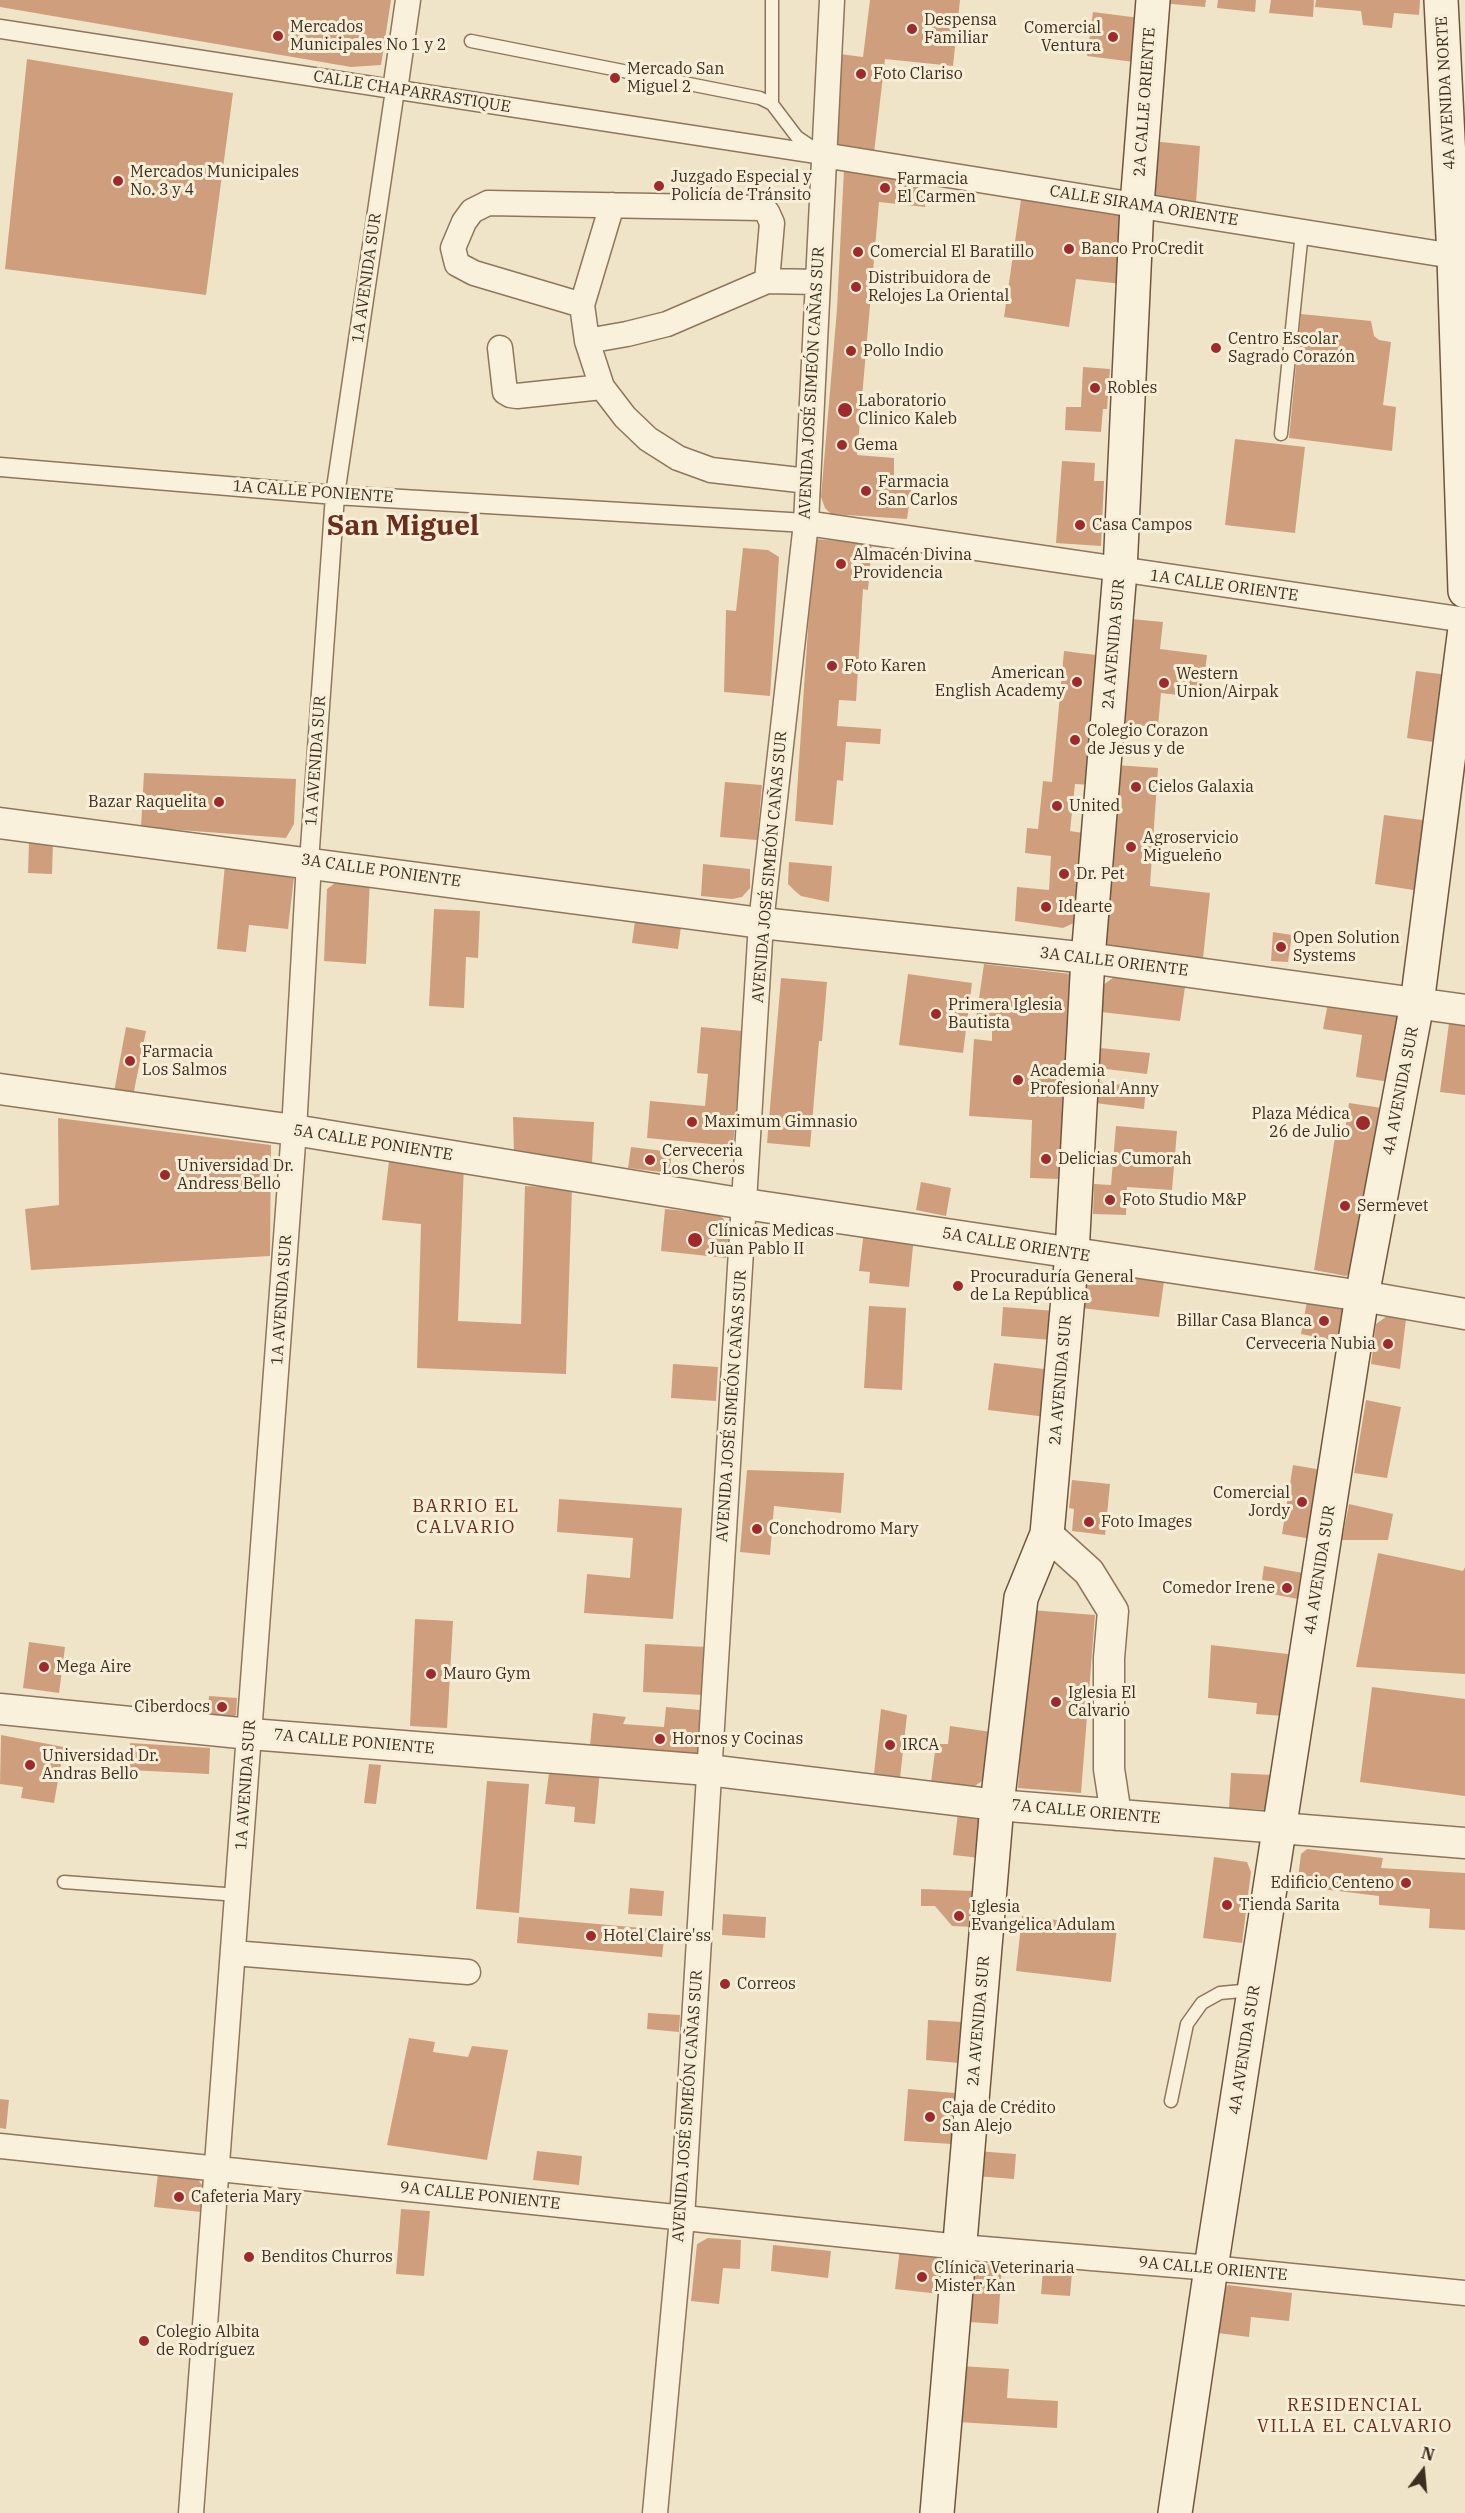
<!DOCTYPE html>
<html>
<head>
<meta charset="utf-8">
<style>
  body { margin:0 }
  #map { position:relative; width:1465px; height:2513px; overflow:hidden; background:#f0e4c8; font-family:"IBM Plex Serif",serif }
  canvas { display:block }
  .north { position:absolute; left:1393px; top:2441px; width:60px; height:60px; -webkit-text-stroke:4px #f7eed8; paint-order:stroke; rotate:16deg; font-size:16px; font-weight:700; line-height:24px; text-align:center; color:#3d2e20 }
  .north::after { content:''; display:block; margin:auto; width:21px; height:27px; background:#3d2e20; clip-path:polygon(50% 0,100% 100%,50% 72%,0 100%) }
</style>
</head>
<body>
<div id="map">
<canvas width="1465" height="2513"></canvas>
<div class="north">N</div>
</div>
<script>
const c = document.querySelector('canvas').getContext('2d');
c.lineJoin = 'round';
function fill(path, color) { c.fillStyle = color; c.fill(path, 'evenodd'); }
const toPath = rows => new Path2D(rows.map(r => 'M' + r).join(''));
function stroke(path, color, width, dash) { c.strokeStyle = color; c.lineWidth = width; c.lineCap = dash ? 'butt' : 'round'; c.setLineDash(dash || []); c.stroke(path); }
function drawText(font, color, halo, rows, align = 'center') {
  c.font = font + ' "IBM Plex Serif",serif'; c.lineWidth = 6; c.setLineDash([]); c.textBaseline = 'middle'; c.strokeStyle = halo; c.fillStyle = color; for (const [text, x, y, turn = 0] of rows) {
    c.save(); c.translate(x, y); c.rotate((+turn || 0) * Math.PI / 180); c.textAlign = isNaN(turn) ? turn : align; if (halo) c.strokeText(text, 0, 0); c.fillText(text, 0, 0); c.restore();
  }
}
fill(toPath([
  [0,0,391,0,381,65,351,67,0,7],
  [870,0,960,0,953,66,885,59,874,153,832,148,840,54,863,57],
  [1161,0,1206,0,1205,7,1161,3],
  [1218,0,1256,0,1255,12,1217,8],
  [1271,0,1314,0,1313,17,1269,13],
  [1316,0,1420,0,1419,15,1394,13,1392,28,1363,25,1361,11,1315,7],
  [1093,12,1140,18,1134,62,1087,56],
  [27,59,233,93,206,295,5,269],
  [1152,141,1200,146,1196,203,1148,200],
  [844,169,927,175,925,207,879,202,857,455,894,458,894,481,912,485,907,519,831,514,825,508,821,497,837,309],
  [1022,193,1117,210,1125,220,1122,284,1076,279,1069,327,1004,317],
  [1301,314,1371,321,1374,336,1379,340,1391,342,1383,405,1396,407,1392,451,1289,438],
  [1083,367,1110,369,1107,409,1103,409,1101,432,1065,430,1066,407,1081,407],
  [1235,439,1305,447,1295,533,1225,525],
  [1062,461,1095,463,1094,481,1104,481,1101,546,1056,543],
  [814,539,872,543,868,590,863,589,856,701,839,700,837,726,881,729,880,744,846,742,843,781,837,780,833,825,795,821],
  [743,548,768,550,779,557,770,696,724,692,726,610,736,611],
  [1131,619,1163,622,1160,649,1207,655,1202,698,1161,693,1158,727,1120,724],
  [1064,651,1096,655,1093,697,1098,698,1092,785,1075,784,1070,831,1083,833,1076,922,1063,928,1015,921,1017,887,1049,890,1051,856,1025,853,1027,828,1038,829,1043,781,1052,782],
  [1416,671,1448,675,1439,743,1407,738],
  [1116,765,1158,768,1150,886,1210,893,1203,958,1101,950],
  [144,773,296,779,294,824,286,838,141,827],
  [725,782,762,785,757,840,720,837],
  [1384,815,1430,821,1420,891,1375,884],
  [29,842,53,843,52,874,28,873],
  [789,862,832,866,829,902,801,896,795,891,788,884],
  [225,864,288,871,294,877,288,929,249,925,246,952,217,949],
  [703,864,750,869,750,888,742,897,732,899,701,896],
  [342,878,370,879,366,964,324,961,327,889],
  [434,909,480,911,478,958,466,957,464,1008,429,1006],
  [635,921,681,927,678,949,632,943],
  [1273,932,1292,935,1288,962,1271,961],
  [984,964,1071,974,1060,1179,1030,1178,1032,1120,969,1116,974,1039,992,1041,992,1022,976,1019],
  [908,974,972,983,963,1053,899,1045],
  [1114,977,1185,987,1180,1021,1101,1012,1103,985],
  [781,978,827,982,822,1041,819,1041,810,1147,767,1143],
  [1328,1003,1400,1015,1390,1082,1356,1077,1362,1035,1323,1029],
  [1449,1023,1465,1025,1465,1095,1440,1092],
  [126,1027,146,1031,133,1096,114,1092],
  [701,1027,743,1031,733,1146,647,1138,650,1101,705,1106,708,1074,697,1073],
  [1100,1048,1150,1053,1147,1074,1098,1068],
  [1098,1082,1146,1088,1144,1109,1095,1103],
  [1349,1103,1382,1108,1356,1268,1346,1276,1314,1270,1335,1137,1344,1138],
  [513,1117,594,1122,592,1164,514,1156],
  [58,1118,271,1145,270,1256,31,1270,25,1209,59,1205],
  [1116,1126,1177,1131,1172,1190,1127,1187,1126,1215,1093,1214,1094,1184,1111,1185],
  [631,1147,672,1152,669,1173,628,1168],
  [389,1161,464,1164,458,1321,521,1324,525,1186,572,1188,566,1374,417,1368,421,1224,382,1220],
  [921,1182,951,1188,946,1216,916,1210],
  [665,1209,716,1214,723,1218,729,1229,726,1258,661,1251],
  [864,1231,914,1236,909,1287,869,1283,870,1272,859,1271],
  [1097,1266,1165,1274,1159,1317,1081,1308,1085,1276],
  [1307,1301,1348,1308,1342,1342,1301,1334],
  [869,1306,906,1308,902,1390,864,1388],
  [1003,1307,1055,1311,1052,1340,1001,1336],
  [1387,1316,1406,1319,1400,1369,1371,1364,1376,1324],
  [994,1363,1052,1370,1047,1417,988,1410],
  [673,1364,718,1367,716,1401,671,1398],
  [1366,1400,1401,1407,1387,1478,1354,1473],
  [1293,1465,1322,1470,1312,1539,1282,1534],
  [747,1470,844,1473,841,1513,774,1506,770,1555,740,1552],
  [1072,1480,1110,1484,1105,1535,1072,1531,1074,1509,1069,1508],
  [559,1499,682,1508,673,1619,584,1613,587,1574,630,1578,633,1538,557,1532],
  [1349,1504,1393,1514,1388,1540,1342,1540],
  [1378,1553,1463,1571,1465,1567,1465,1674,1356,1667],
  [1264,1566,1303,1573,1298,1599,1272,1594,1275,1582,1262,1580],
  [1031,1610,1095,1615,1081,1793,1018,1788],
  [415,1619,453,1621,447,1728,410,1726],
  [29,1642,65,1647,59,1693,23,1688],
  [645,1644,707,1647,704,1695,643,1692],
  [1211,1645,1288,1654,1284,1716,1256,1714,1257,1703,1208,1698],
  [1372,1687,1465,1699,1465,1796,1360,1782],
  [209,1696,237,1698,236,1715,226,1720,207,1718],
  [666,1707,700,1710,697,1756,590,1746,593,1713,626,1717,623,1724,664,1727],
  [881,1709,907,1715,900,1778,874,1774],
  [950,1726,991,1732,984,1780,973,1787,931,1782,936,1744,948,1744],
  [1,1735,64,1747,54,1803,21,1798,23,1787,0,1784],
  [130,1743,210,1748,209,1774,129,1770],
  [369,1764,381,1765,376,1804,364,1803],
  [550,1765,600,1771,595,1824,574,1822,575,1807,545,1804],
  [1231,1773,1273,1775,1272,1792,1265,1810,1229,1808],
  [487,1781,529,1784,519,1913,476,1909],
  [958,1812,977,1814,984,1823,980,1858,953,1855],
  [1307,1849,1383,1858,1381,1868,1465,1873,1465,1930,1429,1928,1430,1909,1379,1905,1379,1896,1297,1886,1301,1854],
  [1214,1857,1247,1862,1251,1872,1242,1943,1203,1938],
  [630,1888,664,1891,662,1916,628,1914],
  [921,1889,974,1891,973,1927,952,1926,935,1906,921,1906],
  [723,1914,766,1917,765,1938,722,1935],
  [1022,1916,1117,1927,1111,1982,1016,1971],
  [519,1917,665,1930,662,1957,517,1943],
  [648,2013,680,2015,679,2032,647,2029],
  [928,2020,962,2022,959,2063,926,2060],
  [409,2038,435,2042,433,2052,468,2057,472,2046,508,2050,487,2160,387,2145],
  [908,2089,955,2093,952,2144,904,2141],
  [0,2099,9,2100,6,2129,0,2128],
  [537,2151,582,2156,579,2185,533,2180],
  [977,2151,1016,2154,1014,2179,975,2176],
  [158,2173,197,2178,204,2188,201,2212,154,2207],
  [401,2209,430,2211,424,2276,396,2274],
  [708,2238,741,2240,740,2269,723,2268,719,2304,691,2301,697,2244],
  [773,2245,831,2251,828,2278,771,2271],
  [900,2248,935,2251,948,2265,949,2295,895,2289],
  [973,2263,1002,2265,998,2324,970,2322],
  [1043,2270,1072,2272,1070,2296,1041,2294],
  [1228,2285,1292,2293,1289,2321,1251,2317,1249,2337,1218,2333,1223,2292],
  [960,2366,1009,2369,1007,2398,1058,2401,1057,2428,957,2422]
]), '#cf9f7d');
const service = toPath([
  [772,0,772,104],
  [471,41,760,98,772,104,797,137,819,152],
  [1281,434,1302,232],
  [64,1882,238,1895],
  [1171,2101,1187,2024,1202,2003,1220,1993,1252,1990]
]);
const pedestrian = toPath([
  [0,29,823,155],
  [0,467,335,495,806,523],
  [309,862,335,495,395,90]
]);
const minor = toPath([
  [395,90,408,0],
  [823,155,1465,258],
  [612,205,582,305,587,341,602,387,625,417,648,439,678,458,711,470,808,481],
  [582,305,474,273,457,264,453,248,464,222,472,211,488,203,761,208,767,212,772,223,767,281],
  [587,341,627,334,667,324,767,281,817,282],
  [500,348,505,392,510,395,517,396,602,387],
  [806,523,1465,620],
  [233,1953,468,1972],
  [0,2146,960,2247,1211,2268,1465,2293],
  [191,2513,294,1130,309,862],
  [655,2513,682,2218,761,923,806,523,832,0]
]);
const tertiary = toPath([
  [0,823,761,923,1088,958,1465,1010],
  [0,1089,294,1130,745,1204,1362,1296,1465,1314],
  [1047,1534,1089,1572,1113,1611,1109,1658,1109,1769,1116,1815],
  [0,1709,250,1734,708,1770,997,1805,1465,1843]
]);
const secondary = toPath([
  [1441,0,1454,257,1465,591],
  [937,2513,997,1805,1021,1598,1047,1534,1072,1253,1088,958,1120,571,1137,205,1153,0],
  [1175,2513,1211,2268,1362,1296,1417,1004,1465,628]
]);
stroke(service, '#8d765c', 15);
stroke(pedestrian, '#8d765c', 21);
stroke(minor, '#8d765c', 27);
stroke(tertiary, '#8d765c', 33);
stroke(secondary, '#6f573f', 36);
stroke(service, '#faf1dc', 12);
stroke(pedestrian, '#faf1dc', 18);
stroke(minor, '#faf1dc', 24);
stroke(tertiary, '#faf1dc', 30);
stroke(secondary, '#faf1dc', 33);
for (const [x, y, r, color] of [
  [912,29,6,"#9e2a2b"],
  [278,36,6,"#9e2a2b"],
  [1113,37,6,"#9e2a2b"],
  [861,74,6,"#9e2a2b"],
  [615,78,6,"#9e2a2b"],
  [118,181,6,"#9e2a2b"],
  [659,186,6,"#9e2a2b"],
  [885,188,6,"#9e2a2b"],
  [1069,249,6,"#9e2a2b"],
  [858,252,6,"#9e2a2b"],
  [856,287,6,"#9e2a2b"],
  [1216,348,6,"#9e2a2b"],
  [851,351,6,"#9e2a2b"],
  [1095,388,6,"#9e2a2b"],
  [845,410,8,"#9e2a2b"],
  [842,445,6,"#9e2a2b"],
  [866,491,6,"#9e2a2b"],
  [1080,525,6,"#9e2a2b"],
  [841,564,6,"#9e2a2b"],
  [832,666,6,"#9e2a2b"],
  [1077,682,6,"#9e2a2b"],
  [1164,683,6,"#9e2a2b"],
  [1075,740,6,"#9e2a2b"],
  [1136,787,6,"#9e2a2b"],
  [219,802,6,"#9e2a2b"],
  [1057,806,6,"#9e2a2b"],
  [1131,847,6,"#9e2a2b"],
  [1064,874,6,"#9e2a2b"],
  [1046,907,6,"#9e2a2b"],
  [1281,947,6,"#9e2a2b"],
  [936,1014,6,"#9e2a2b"],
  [130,1061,6,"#9e2a2b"],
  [1018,1080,6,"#9e2a2b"],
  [692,1122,6,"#9e2a2b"],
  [1363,1123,8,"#9e2a2b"],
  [1046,1159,6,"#9e2a2b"],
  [650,1160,6,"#9e2a2b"],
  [165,1175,6,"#9e2a2b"],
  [1110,1200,6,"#9e2a2b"],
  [1345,1206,6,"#9e2a2b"],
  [695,1240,8,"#9e2a2b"],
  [958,1286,6,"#9e2a2b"],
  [1324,1321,6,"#9e2a2b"],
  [1388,1344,6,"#9e2a2b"],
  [1302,1502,6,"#9e2a2b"],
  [1089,1522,6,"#9e2a2b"],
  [757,1529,6,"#9e2a2b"],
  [1287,1588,6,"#9e2a2b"],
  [44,1667,6,"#9e2a2b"],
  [431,1674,6,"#9e2a2b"],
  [1056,1702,6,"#9e2a2b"],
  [222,1707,6,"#9e2a2b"],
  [660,1739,6,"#9e2a2b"],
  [890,1745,6,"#9e2a2b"],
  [30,1765,6,"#9e2a2b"],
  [1406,1883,6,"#9e2a2b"],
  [1227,1905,6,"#9e2a2b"],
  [959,1916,6,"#9e2a2b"],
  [591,1936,6,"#9e2a2b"],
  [725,1984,6,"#9e2a2b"],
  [930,2117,6,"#9e2a2b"],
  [179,2197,6,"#9e2a2b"],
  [249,2257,6,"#9e2a2b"],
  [922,2277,6,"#9e2a2b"],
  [144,2341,6,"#9e2a2b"]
]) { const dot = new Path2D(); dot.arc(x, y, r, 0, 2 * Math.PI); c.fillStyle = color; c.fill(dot); stroke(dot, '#f7eed8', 2); }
drawText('16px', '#3d2e20', '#f7eed8', [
  ["Despensa",924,20],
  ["Familiar",924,38],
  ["Mercados",290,27],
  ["Municipales No 1 y 2",290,45],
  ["Comercial",1101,28,"right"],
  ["Ventura",1101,46,"right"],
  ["Mercado San",627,69],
  ["Miguel 2",627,87],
  ["Foto Clariso",873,74],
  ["Mercados Municipales",130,172],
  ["No. 3 y 4",130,190],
  ["Juzgado Especial y",671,177],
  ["Policía de Tránsito",671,195],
  ["Farmacia",897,179],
  ["El Carmen",897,197],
  ["Banco ProCredit",1081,249],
  ["Comercial El Baratillo",870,252],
  ["Distribuidora de",868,278],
  ["Relojes La Oriental",868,296],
  ["Centro Escolar",1228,339],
  ["Sagrado Corazón",1228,357],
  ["Pollo Indio",863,351],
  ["Robles",1107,388],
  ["Laboratorio",858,401],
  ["Clinico Kaleb",858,419],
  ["Gema",854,445],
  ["Farmacia",878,482],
  ["San Carlos",878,500],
  ["Casa Campos",1092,525],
  ["Almacén Divina",853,555],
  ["Providencia",853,573],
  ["Foto Karen",844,666],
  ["American",1065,673,"right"],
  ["English Academy",1065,691,"right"],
  ["Western",1176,674],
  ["Union/Airpak",1176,692],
  ["Colegio Corazon",1087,731],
  ["de Jesus y de",1087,749],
  ["Cielos Galaxia",1148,787],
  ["Bazar Raquelita",207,802,"right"],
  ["United",1069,806],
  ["Agroservicio",1143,838],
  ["Migueleño",1143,856],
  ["Dr. Pet",1076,874],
  ["Idearte",1058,907],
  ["Open Solution",1293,938],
  ["Systems",1293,956],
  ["Primera Iglesia",948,1005],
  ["Bautista",948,1023],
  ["Farmacia",142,1052],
  ["Los Salmos",142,1070],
  ["Academia",1030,1071],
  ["Profesional Anny",1030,1089],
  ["Plaza Médica",1350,1114,"right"],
  ["26 de Julio",1350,1132,"right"],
  ["Maximum Gimnasio",704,1122],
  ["Cerveceria",662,1151],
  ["Los Cheros",662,1169],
  ["Delicias Cumorah",1058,1159],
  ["Universidad Dr.",177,1166],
  ["Andress Bello",177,1184],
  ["Foto Studio M&P",1122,1200],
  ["Sermevet",1357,1206],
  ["Clínicas Medicas",708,1231],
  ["Juan Pablo II",708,1249],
  ["Procuraduría General",970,1277],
  ["de La República",970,1295],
  ["Billar Casa Blanca",1312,1321,"right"],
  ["Cerveceria Nubia",1376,1344,"right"],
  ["Comercial",1290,1493,"right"],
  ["Jordy",1290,1511,"right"],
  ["Foto Images",1101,1522],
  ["Conchodromo Mary",769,1529],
  ["Comedor Irene",1275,1588,"right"],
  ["Mega Aire",56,1667],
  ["Mauro Gym",443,1674],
  ["Iglesia El",1068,1693],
  ["Calvario",1068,1711],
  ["Ciberdocs",210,1707,"right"],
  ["Hornos y Cocinas",672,1739],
  ["IRCA",902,1745],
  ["Universidad Dr.",42,1756],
  ["Andras Bello",42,1774],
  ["Edificio Centeno",1394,1883,"right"],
  ["Tienda Sarita",1239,1905],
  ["Iglesia",971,1907],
  ["Evangelica Adulam",971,1925],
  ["Hotel Claire'ss",603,1936],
  ["Correos",737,1984],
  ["Caja de Crédito",942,2108],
  ["San Alejo",942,2126],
  ["Cafeteria Mary",191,2197],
  ["Benditos Churros",261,2257],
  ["Clínica Veterinaria",934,2268],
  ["Mister Kan",934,2286],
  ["Colegio Albita",156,2332],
  ["de Rodríguez",156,2350]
], 'left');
drawText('16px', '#3d2e20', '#f7eed8', [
  ["CALLE CHAPARRASTIQUE",412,92,9],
  ["4A AVENIDA NORTE",1446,93,-93],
  ["2A CALLE ORIENTE",1145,102,-86],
  ["CALLE SIRAMA ORIENTE",1144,206,9],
  ["1A AVENIDA SUR",367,278,-82],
  ["AVENIDA JOSÉ SIMEÓN CAÑAS SUR",812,383,-87],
  ["1A CALLE PONIENTE",313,492,4],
  ["1A CALLE ORIENTE",1224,586,8],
  ["2A AVENIDA SUR",1114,644,-85],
  ["1A AVENIDA SUR",316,761,-86],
  ["AVENIDA JOSÉ SIMEÓN CAÑAS SUR",770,867,-85],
  ["3A CALLE PONIENTE",381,871,8],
  ["3A CALLE ORIENTE",1114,962,7],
  ["4A AVENIDA SUR",1401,1091,-79],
  ["5A CALLE PONIENTE",373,1143,9],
  ["5A CALLE ORIENTE",1016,1245,9],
  ["1A AVENIDA SUR",282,1300,-86],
  ["2A AVENIDA SUR",1061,1380,-85],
  ["AVENIDA JOSÉ SIMEÓN CAÑAS SUR",732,1406,-86],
  ["4A AVENIDA SUR",1320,1570,-81],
  ["7A CALLE PONIENTE",354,1742,5],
  ["1A AVENIDA SUR",246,1785,-86],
  ["7A CALLE ORIENTE",1086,1812,5],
  ["2A AVENIDA SUR",979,2021,-85],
  ["4A AVENIDA SUR",1245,2050,-81],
  ["AVENIDA JOSÉ SIMEÓN CAÑAS SUR",688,2106,-86],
  ["9A CALLE PONIENTE",480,2196,6],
  ["9A CALLE ORIENTE",1213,2269,5]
]);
c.letterSpacing = '1.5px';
drawText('18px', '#6b2e1e', '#f7eed8', [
  ["BARRIO EL",466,1507],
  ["CALVARIO",466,1528],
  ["RESIDENCIAL",1355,2406],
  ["VILLA EL CALVARIO",1355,2427]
]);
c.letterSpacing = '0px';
drawText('bold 28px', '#6b2e1e', '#f7eed8', [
  ["San Miguel",403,527]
]);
</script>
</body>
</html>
